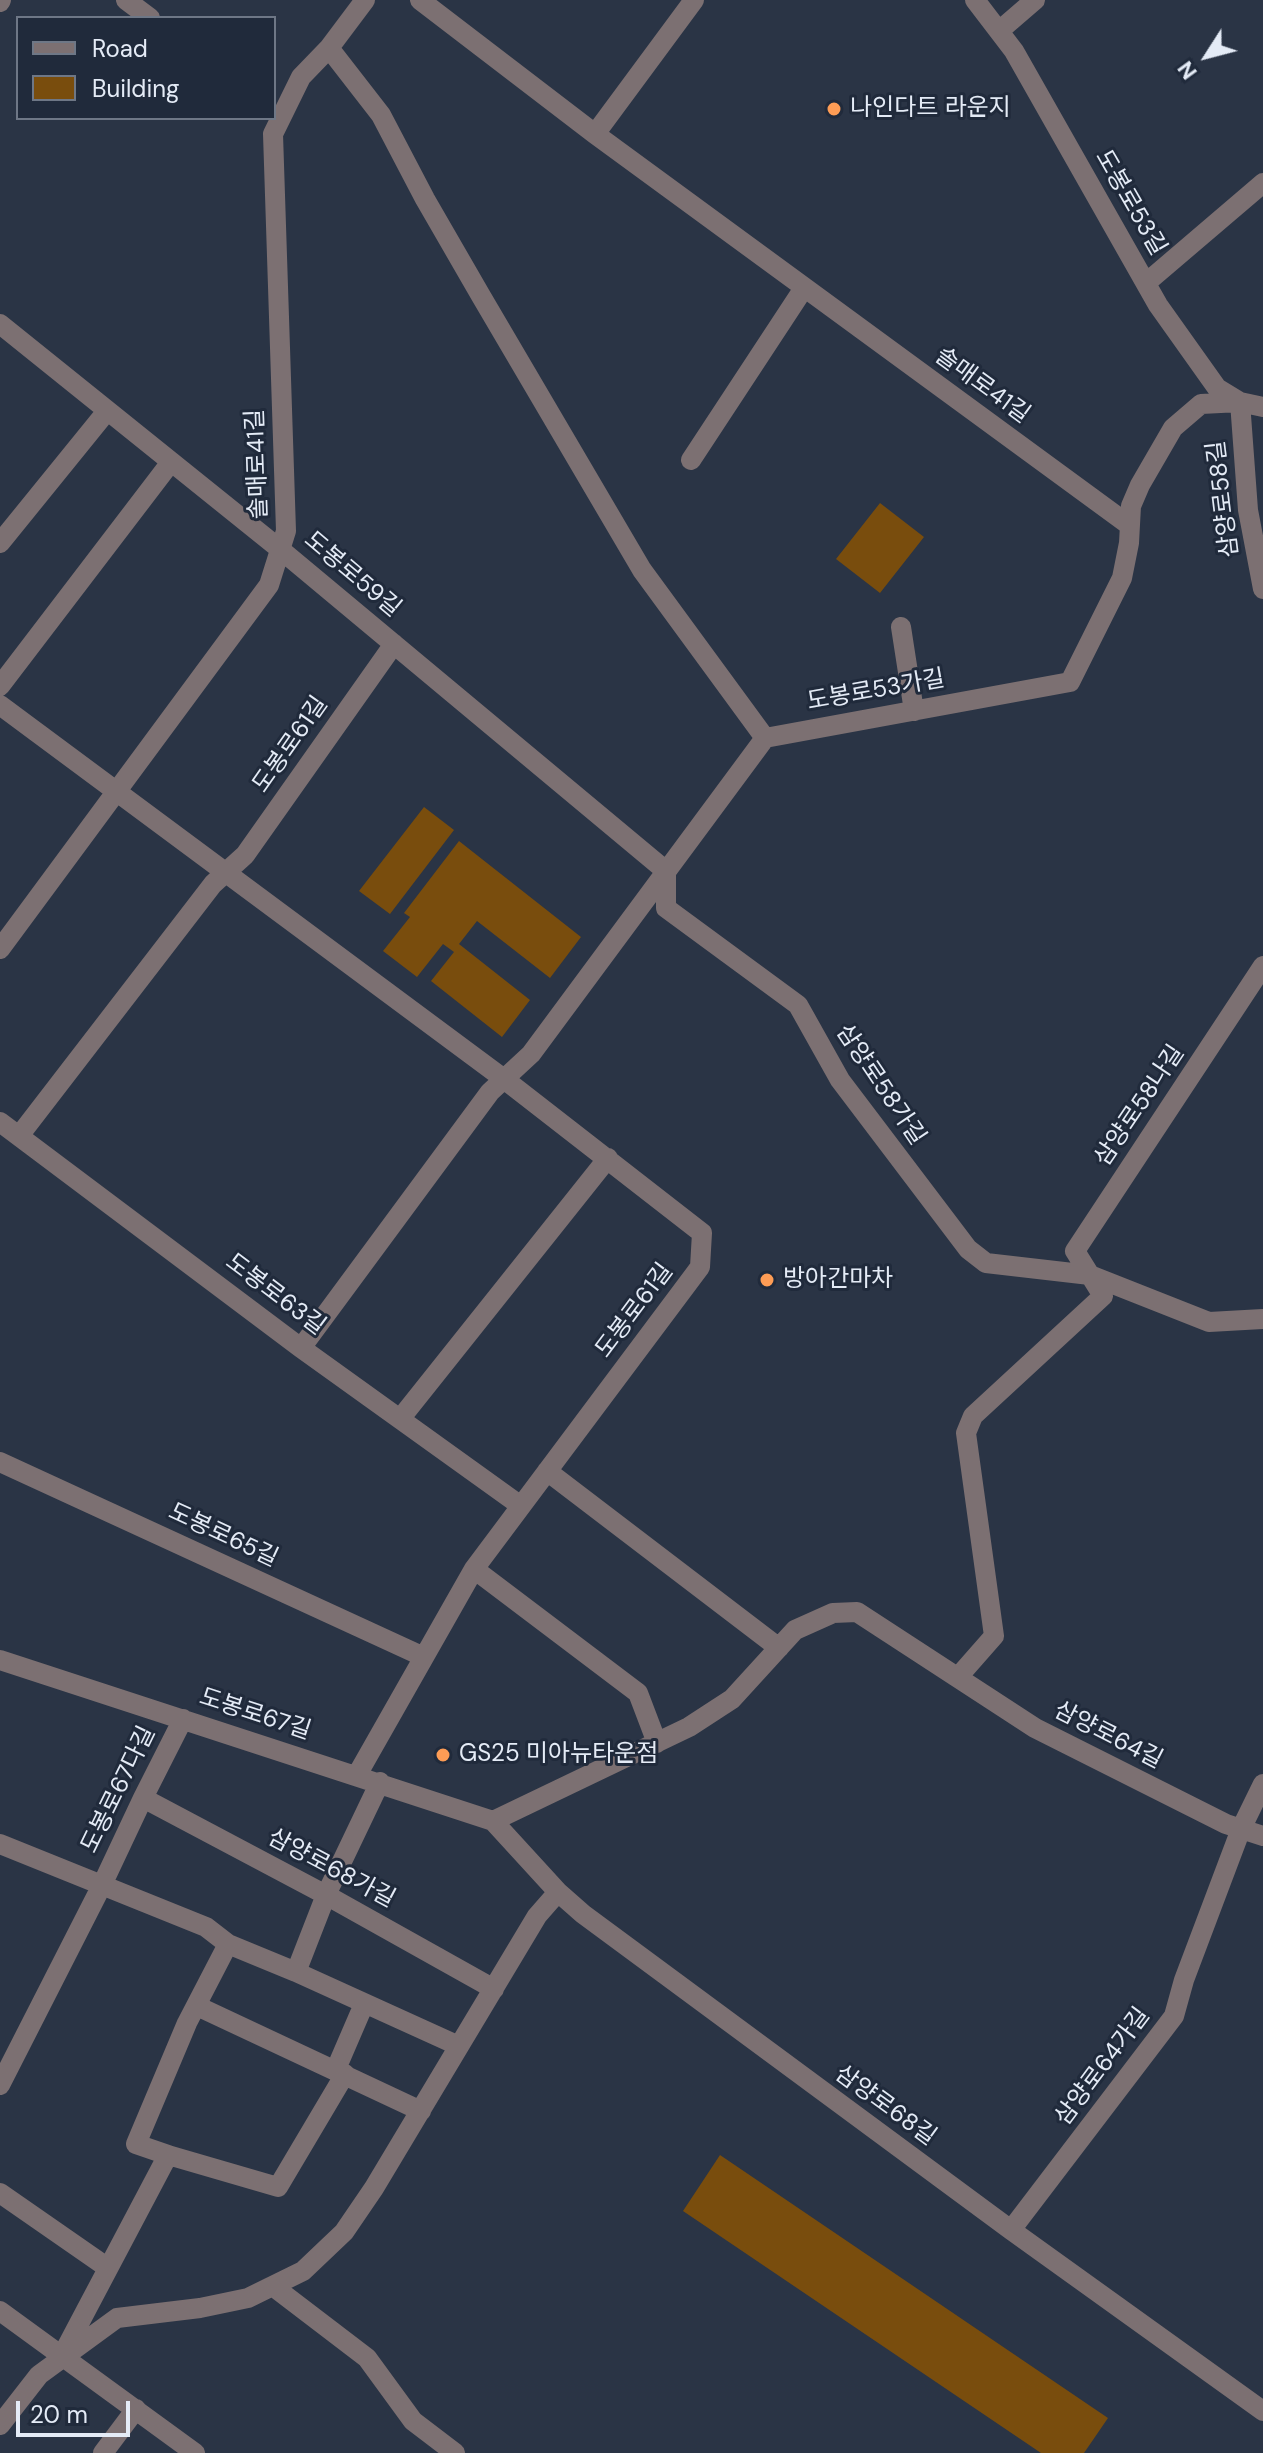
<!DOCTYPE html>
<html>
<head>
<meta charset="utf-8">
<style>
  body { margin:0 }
  #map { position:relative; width:1263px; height:2453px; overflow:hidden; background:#2a3445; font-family:"DM Sans",sans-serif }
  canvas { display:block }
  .legend { position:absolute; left:16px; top:16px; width:260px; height:104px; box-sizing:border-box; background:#202a3b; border:2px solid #6e7786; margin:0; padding:10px 14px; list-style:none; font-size:24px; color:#e4ebf6 }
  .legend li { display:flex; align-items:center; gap:16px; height:40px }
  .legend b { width:40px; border:2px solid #6e7786 }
  .north { position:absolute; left:1167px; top:16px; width:80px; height:80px; -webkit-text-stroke:6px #202a3b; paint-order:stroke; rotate:234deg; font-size:22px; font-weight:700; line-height:32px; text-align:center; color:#e4ebf6 }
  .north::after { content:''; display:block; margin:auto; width:28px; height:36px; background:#e4ebf6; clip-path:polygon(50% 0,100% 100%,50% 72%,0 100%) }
  .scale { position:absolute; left:16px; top:2401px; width:114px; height:36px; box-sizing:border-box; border:4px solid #e4ebf6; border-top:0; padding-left:10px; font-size:24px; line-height:28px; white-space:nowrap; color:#e4ebf6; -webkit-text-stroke:6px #202a3b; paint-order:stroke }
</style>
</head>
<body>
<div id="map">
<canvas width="1263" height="2453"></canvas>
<ul class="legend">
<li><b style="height:10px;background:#7c7072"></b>Road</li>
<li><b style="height:22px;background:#794d0d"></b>Building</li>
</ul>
<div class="north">N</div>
<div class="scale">20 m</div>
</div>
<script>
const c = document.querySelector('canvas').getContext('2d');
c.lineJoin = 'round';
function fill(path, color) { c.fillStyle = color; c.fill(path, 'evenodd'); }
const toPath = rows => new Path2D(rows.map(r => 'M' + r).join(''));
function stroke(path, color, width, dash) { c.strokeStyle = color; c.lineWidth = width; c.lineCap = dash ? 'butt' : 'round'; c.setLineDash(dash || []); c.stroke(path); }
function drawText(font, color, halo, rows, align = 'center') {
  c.font = font + ' "DM Sans","Noto Sans KR",sans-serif'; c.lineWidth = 6; c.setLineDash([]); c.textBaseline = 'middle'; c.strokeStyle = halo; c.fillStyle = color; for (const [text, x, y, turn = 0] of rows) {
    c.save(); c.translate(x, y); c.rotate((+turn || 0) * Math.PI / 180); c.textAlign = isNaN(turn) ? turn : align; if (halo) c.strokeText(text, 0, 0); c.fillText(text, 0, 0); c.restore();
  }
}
fill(toPath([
  [880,503,924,537,880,593,836,559],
  [424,807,454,830,390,914,359,891],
  [459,841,581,937,550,978,477,921,459,944,530,1000,502,1037,431,981,454,952,443,944,417,977,383,951,410,917,404,913],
  [720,2155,1108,2418,1084,2453,1041,2453,683,2211]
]), '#794d0d');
stroke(toPath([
  [126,0,150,18],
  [420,0,595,134,1129,525],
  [975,0,1014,51,1158,305,1217,388,1240,402,1263,407],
  [0,2,1,0],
  [999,31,1035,0],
  [329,48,381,115,425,199,481,296,642,570,765,738],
  [595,134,694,0],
  [1146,283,1263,183],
  [0,324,281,550,666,871,666,908,798,1005,840,1080,968,1249,986,1263,1090,1275,1209,1322,1263,1319],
  [691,460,804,288],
  [0,543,107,411],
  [901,627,914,711],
  [0,686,171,462],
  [0,705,504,1079,702,1233,700,1267,474,1569,357,1775],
  [0,949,269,585,286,531,273,134,301,77,329,48,365,0],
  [0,1122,301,1348,521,1506],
  [19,1136,213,884,245,855,394,644],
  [301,1348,490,1092,531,1054,765,738,1070,682,1122,578,1129,543,1131,506,1140,485,1173,428,1201,404,1240,402,1248,510,1263,589],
  [400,1419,608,1158],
  [0,1462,424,1657],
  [547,1471,779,1648],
  [474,1569,638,1693,657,1743],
  [0,1660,493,1821],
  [958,1677,994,1636,966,1433,973,1416,1103,1296,1075,1251,1263,966],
  [143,1798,326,1895,494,1989],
  [493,1821,558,1892,583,1914,1011,2230,1263,2411],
  [493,1821,689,1727,732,1699,795,1630,833,1613,857,1612,1035,1728,1226,1824,1263,1836],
  [0,1844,206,1927,228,1944,296,1972,459,2046],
  [296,1972,326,1895,380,1782],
  [197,2006,421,2111],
  [336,2069,364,2004],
  [0,2085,102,1885,143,1798,183,1719],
  [168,2155,278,2187,345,2074],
  [0,2193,108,2268],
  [1011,2230,1174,2016,1184,1980,1241,1829,1263,1784],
  [274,2287,367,2358,413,2421,455,2453],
  [0,2311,195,2453],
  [64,2352,168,2155,136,2144,187,2023,228,1944],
  [0,2425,39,2375,117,2318,200,2308,248,2298,303,2271,344,2232,374,2188,537,1916,558,1892],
  [103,2453,136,2409]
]), '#7c7072', 20);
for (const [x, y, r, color] of [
  [834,109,8,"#fd9c55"],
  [767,1280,8,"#fd9c55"],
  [443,1755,8,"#fd9c55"]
]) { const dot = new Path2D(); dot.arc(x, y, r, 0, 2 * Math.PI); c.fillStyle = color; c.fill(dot); stroke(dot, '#202a3b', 3); }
drawText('24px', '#e4ebf6', '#202a3b', [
  ["나인다트 라운지",850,109],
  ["방아간마차",783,1280],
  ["GS25 미아뉴타운점",459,1755]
], 'left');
drawText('24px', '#e4ebf6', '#202a3b', [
  ["도봉로53길",1130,203,60],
  ["솔매로41길",982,386,36],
  ["솔매로41길",258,464,-92],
  ["삼양로58길",1224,499,-97],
  ["도봉로59길",352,575,40],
  ["도봉로53가길",876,691,-10],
  ["도봉로61길",291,745,-55],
  ["삼양로58가길",880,1085,56],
  ["삼양로58나길",1140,1106,-56],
  ["도봉로63길",275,1295,37],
  ["도봉로61길",635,1311,-53],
  ["도봉로65길",223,1536,25],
  ["도봉로67길",255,1715,18],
  ["삼양로64길",1108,1736,27],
  ["도봉로67다길",119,1790,-64],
  ["삼양로68가길",331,1869,28],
  ["삼양로64가길",1103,2067,-53],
  ["삼양로68길",885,2106,36]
]);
</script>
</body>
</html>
